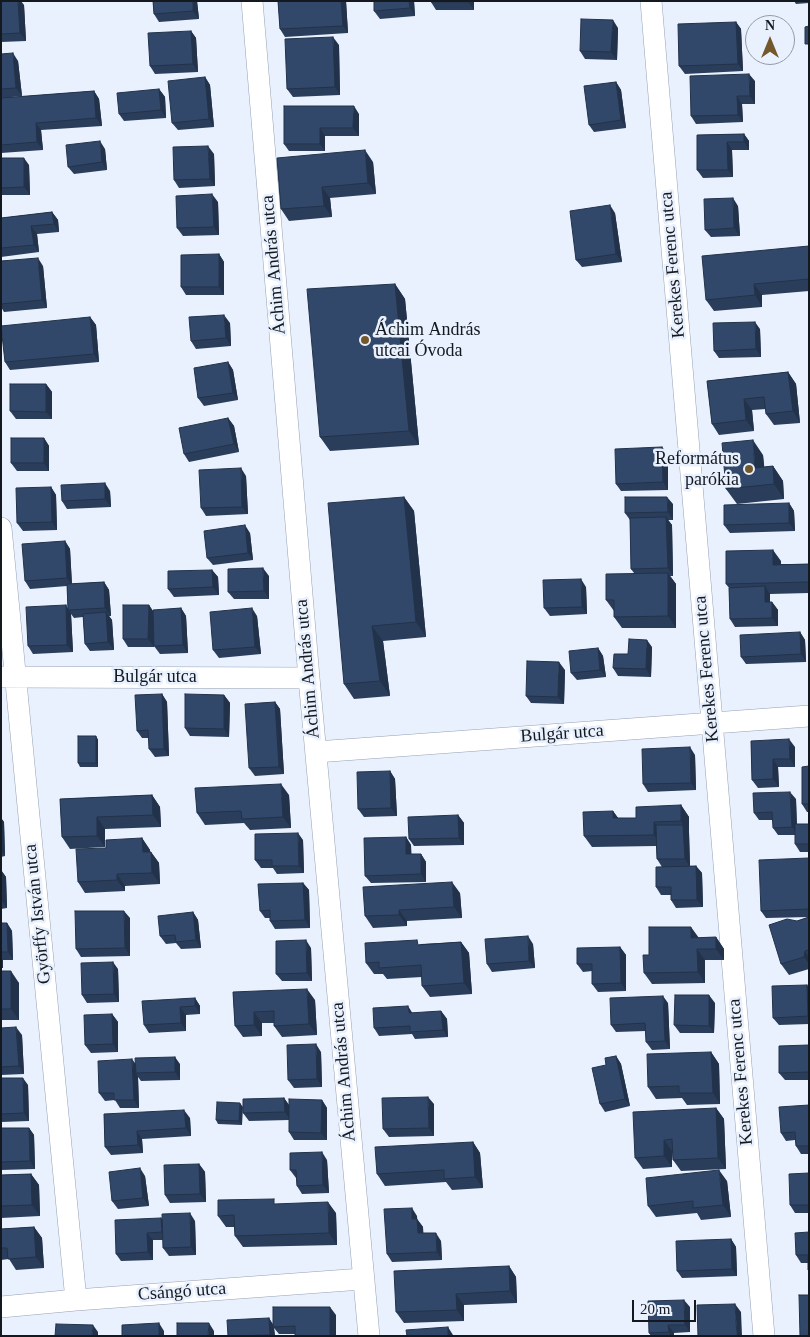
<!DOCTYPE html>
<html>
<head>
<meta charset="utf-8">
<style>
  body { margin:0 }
  #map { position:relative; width:810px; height:1337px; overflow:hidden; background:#e9f1fe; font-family:Georgia,serif }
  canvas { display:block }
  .frame { position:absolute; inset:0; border:2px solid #141920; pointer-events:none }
  .north { position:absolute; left:745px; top:15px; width:50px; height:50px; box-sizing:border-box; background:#e9f1fe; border:1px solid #949ba5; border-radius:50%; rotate:0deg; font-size:14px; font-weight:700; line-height:20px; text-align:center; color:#141920 }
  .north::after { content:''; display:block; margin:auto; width:18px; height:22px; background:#74582b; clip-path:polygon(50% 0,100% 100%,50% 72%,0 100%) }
  .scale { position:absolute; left:632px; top:1300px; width:64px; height:22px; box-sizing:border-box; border:2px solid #141920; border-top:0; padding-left:6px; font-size:15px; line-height:18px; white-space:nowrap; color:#141920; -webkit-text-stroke:4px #e9f1fe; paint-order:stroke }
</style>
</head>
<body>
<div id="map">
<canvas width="810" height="1337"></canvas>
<div class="frame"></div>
<div class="north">N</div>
<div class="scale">20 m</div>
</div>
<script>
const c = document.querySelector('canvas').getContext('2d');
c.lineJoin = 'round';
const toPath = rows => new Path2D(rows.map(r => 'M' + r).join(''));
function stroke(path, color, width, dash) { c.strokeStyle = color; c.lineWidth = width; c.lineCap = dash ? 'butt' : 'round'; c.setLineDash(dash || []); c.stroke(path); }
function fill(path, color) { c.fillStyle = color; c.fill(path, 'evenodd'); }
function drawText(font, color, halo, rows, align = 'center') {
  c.font = font + ' Georgia,serif'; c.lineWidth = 5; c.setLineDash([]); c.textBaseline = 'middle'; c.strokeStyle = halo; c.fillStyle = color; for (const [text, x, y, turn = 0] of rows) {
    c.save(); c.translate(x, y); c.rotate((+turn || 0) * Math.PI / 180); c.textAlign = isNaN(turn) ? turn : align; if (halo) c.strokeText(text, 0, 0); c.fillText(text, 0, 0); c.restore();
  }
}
const minor = toPath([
  [252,1,309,678,369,1336],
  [651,1,764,1336],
  [1,528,76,1300],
  [2,677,309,678],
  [316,752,809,716],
  [1,1307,76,1300,362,1279]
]);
stroke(minor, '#95a1b4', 22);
stroke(minor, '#fff', 21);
fill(toPath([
  [1,1,24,5,26,41,1,42],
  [153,1,197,1,199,19,159,22,154,14],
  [278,1,346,1,348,33,285,37,280,29],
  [414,1,415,16,380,19,374,11],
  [474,1,474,10,436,10,431,2],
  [794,1,809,1,809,3,796,4],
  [736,22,741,29,743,71,685,74,679,66],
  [618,28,617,60,585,59,580,51],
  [191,31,196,38,198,72,155,74,150,66],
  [339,45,340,95,293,97,287,89],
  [1,54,18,61,22,96,1,98],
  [205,77,210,85,214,127,178,130,172,123],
  [755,81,755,104,742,104,743,122,696,124,691,116],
  [616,82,621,90,626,128,594,132,589,125],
  [159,89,165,97,166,118,124,121,119,114],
  [94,91,99,99,102,126,41,130,43,150,1,153,1,98],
  [284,106,359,114,359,136,325,136,325,151,289,151,284,144],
  [744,134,749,141,749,150,732,150,733,177,703,178,697,170,697,135],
  [105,149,107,170,74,174,68,167],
  [214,154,215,186,179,188,174,180],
  [1,158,29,165,30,195,1,195],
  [277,158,373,162,376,194,330,198,332,217,289,221,281,209],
  [218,202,219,235,183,236,177,228],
  [738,206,740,236,711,237,705,230],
  [52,212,58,220,59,232,37,234,39,252,1,257,1,218],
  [615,213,622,262,582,267,576,260],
  [809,246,809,291,762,295,762,307,714,311,706,300],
  [219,254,224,262,224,295,186,295,181,287],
  [1,261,43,266,47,308,4,312,1,307],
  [395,284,405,299,419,445,330,451,320,437],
  [90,317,96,325,99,362,10,370,5,362],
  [230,323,231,346,196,349,191,341],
  [760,329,761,357,719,358,714,351],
  [228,362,233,370,238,400,204,406,198,398],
  [788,372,796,384,800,423,774,425,766,414,766,409,752,410,754,431,719,435,712,424,707,381],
  [46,384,52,392,52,419,16,419,10,411],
  [228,418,234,426,239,452,189,462,184,454],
  [44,438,49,446,49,471,17,471,11,463],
  [662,447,668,455,668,490,621,491,616,484],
  [763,455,764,467,773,466,783,481,784,499,737,504,726,489],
  [246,476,248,514,206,516,201,508],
  [51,487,56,495,57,530,23,531,17,523],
  [110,491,111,507,67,509,62,501],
  [404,497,414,511,426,637,383,641,390,696,354,699,344,684],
  [789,503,794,511,795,531,730,533,724,525],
  [673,504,673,520,668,520,672,525,673,576,670,576,676,584,676,628,622,628,614,617,614,611,606,600,634,573,631,569,630,520,625,513],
  [250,533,253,560,213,565,207,558],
  [65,541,70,549,72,584,104,582,109,590,111,616,109,616,112,620,114,650,90,651,85,644,83,617,74,618,71,614,73,652,33,654,28,646,66,605,68,609,67,586,30,589,25,581],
  [781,561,781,564,809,564,809,593,770,594,770,602,772,602,778,610,778,626,735,627,730,619,729,588,726,584],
  [212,570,218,577,219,595,174,597,168,589],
  [269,576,269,599,234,599,228,592],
  [586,587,587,614,550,616,544,608],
  [149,605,153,611,181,608,186,616,188,653,160,654,154,646,154,636,154,647,128,647,123,639],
  [257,616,261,654,219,658,213,650],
  [800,632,805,640,806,662,746,664,741,657],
  [652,647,651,677,618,676,613,668,628,654],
  [598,648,603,656,606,677,577,680,571,673],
  [565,670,564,704,531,703,526,696],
  [162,694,167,702,169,756,155,757,149,749,149,738,142,738,137,731],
  [224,695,230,703,229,737,190,736,185,728],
  [275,702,280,709,284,774,255,776,249,768],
  [96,736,98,740,98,767,80,767,78,763],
  [751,741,795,747,795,767,778,767,779,787,758,788,752,780],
  [695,755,696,790,648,792,643,784],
  [809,766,809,812,807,812,802,804],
  [390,771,395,779,397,816,364,817,358,809],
  [152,795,160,807,161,827,105,829,105,847,70,849,62,837,60,799],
  [289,795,291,828,250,830,244,823,205,825,197,813],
  [796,799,797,824,809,824,809,852,800,852,795,844,795,835,778,835,773,828,773,820,759,820,754,813],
  [681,805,689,817,689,832,690,866,696,866,702,873,703,907,676,908,671,900,671,895,661,895,656,887,662,867,657,859,656,846,592,847,584,836,613,811,618,818,636,818],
  [458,815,464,823,464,845,414,846,409,839],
  [1,818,4,822,5,856,1,857],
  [406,837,411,845,411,854,421,854,426,862,426,882,371,883,365,876],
  [142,838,150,850,150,852,151,852,159,863,160,884,125,886,125,891,85,893,78,882,106,848],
  [303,840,304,873,277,874,273,868,261,868,255,860],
  [809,858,809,917,766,918,761,911],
  [1,870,6,877,7,908,1,909],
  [303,883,309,890,310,928,275,929,270,921,270,918,265,918,260,911],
  [460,893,462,918,407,921,407,926,373,928,365,916],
  [193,912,198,920,201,948,181,949,176,943,166,944,160,936],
  [809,917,809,969,789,975,781,964,797,921],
  [130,918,130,956,81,957,76,949],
  [1,923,7,923,12,931,13,960,3,960,3,968,1,968],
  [716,937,724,949,724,960,705,960,705,983,652,984,644,973,649,955,699,938],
  [461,942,469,953,472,994,430,997,422,986,422,977,387,979,383,974,374,974,366,963,421,944],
  [533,944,535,968,492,972,487,964],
  [620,947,626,955,626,991,598,992,592,984,592,971,583,972,577,964],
  [311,948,312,981,282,981,276,974],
  [118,969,119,1002,87,1003,82,995],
  [1,971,19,983,19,1020,1,1020],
  [807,985,809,988,809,1024,779,1025,773,1018],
  [233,992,315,1000,317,1035,282,1037,274,1026,274,1023,262,1023,262,1036,243,1037,235,1026],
  [195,998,200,1006,200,1014,186,1015,186,1031,149,1033,144,1025],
  [668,1003,670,1049,652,1050,646,1042,646,1031,616,1032,611,1025],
  [715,1003,714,1033,680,1033,674,1025],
  [441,1011,447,1019,448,1037,415,1039,412,1034,379,1036,374,1028],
  [112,1014,118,1022,118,1052,91,1053,85,1045],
  [1,1028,22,1035,24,1074,1,1075],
  [809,1045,809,1080,785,1080,779,1073],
  [321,1052,322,1087,294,1088,288,1080],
  [711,1052,719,1064,720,1104,687,1105,682,1098,656,1099,648,1087],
  [616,1056,621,1064,630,1106,605,1112,600,1104],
  [136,1064,180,1064,180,1080,141,1081,138,1077,139,1108,120,1108,115,1100,105,1101,99,1093],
  [1,1078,28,1085,29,1121,1,1122],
  [284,1098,289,1105,322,1100,327,1108,327,1140,294,1140,289,1132,289,1120,249,1121,243,1113],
  [240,1103,242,1125,218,1124,216,1120],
  [434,1104,434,1136,389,1137,383,1129],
  [809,1105,809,1154,801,1154,796,1146,795,1140,786,1141,781,1133],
  [716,1108,724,1119,726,1169,681,1171,673,1160,672,1151,672,1167,643,1169,635,1158],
  [104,1114,190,1118,191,1136,142,1139,143,1153,111,1155,105,1147],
  [1,1128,29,1128,34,1135,35,1169,1,1170],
  [473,1142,480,1153,483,1188,452,1190,446,1182,385,1186,377,1174],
  [327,1160,329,1193,302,1194,297,1186,296,1178,290,1170],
  [199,1164,205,1172,206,1202,170,1203,165,1195],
  [809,1173,809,1213,795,1213,790,1205],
  [31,1174,39,1185,40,1216,1,1218,1,1175],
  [145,1176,149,1206,118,1209,112,1201],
  [727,1181,731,1217,701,1220,697,1213,656,1217,648,1206],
  [277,1204,336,1213,337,1245,243,1247,235,1236,234,1227,226,1227,218,1216],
  [417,1216,417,1219,423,1227,423,1233,441,1241,442,1260,392,1262,387,1254],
  [161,1218,163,1220,195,1221,196,1255,169,1256,163,1248,163,1240,153,1240,153,1260,121,1261,116,1254],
  [34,1227,42,1238,44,1268,16,1270,9,1259,1,1260,1,1229],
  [809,1232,809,1271,808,1263,801,1263,796,1255],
  [731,1239,736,1247,737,1276,682,1278,677,1271],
  [509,1266,516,1277,517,1303,464,1305,464,1321,404,1323,396,1312],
  [690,1307,690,1332,674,1333,674,1336,651,1336,649,1333],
  [336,1315,295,1334,279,1334,274,1328,275,1336,228,1336,269,1318,273,1325]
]), '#2a3e5b');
fill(toPath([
  [18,1,21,1,24,5,26,41,20,33],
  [193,1,197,1,199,19,193,11],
  [341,1,346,1,348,33,343,26],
  [409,1,414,1,415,16,410,8],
  [468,1,474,1,474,10,468,2],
  [613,20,618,28,617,60,611,52],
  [736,22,741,29,743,71,738,64],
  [191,31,196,38,198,72,193,64],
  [333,37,339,45,340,95,335,87],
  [13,53,18,61,22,96,16,88],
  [749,74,755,81,755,104,750,96],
  [205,77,210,85,214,127,209,119],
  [616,82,621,90,626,128,621,120],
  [159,89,165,97,166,118,161,110],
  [94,91,99,99,102,126,96,118],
  [737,96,742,104,743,122,738,115],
  [354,106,359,114,359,136,353,128],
  [36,123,41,130,43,150,37,142],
  [320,128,325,136,325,151,320,144],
  [744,134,749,141,749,150,744,142],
  [100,141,105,149,107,170,102,162],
  [727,142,732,150,733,177,728,170],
  [208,146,214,154,215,186,210,179],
  [365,150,373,162,376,194,368,183],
  [24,158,29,165,30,195,24,187],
  [322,187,330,198,332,217,324,206],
  [212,194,218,202,219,235,214,227],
  [733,198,738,206,740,236,734,228],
  [610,205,615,213,622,262,616,254],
  [52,212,58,220,59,232,54,224],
  [31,226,37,234,39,252,34,245],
  [219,254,224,262,224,295,219,287],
  [38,258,43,266,47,308,42,300],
  [395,284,405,299,419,445,409,431],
  [754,284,762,295,762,307,755,295],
  [224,315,230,323,231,346,226,338],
  [90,317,96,325,99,362,94,354],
  [755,322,760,329,761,357,756,349],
  [228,362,233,370,238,400,233,393],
  [788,372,796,384,800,423,793,411],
  [46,384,52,392,52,419,46,412],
  [744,399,752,410,754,431,746,420],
  [228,418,234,426,239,452,234,444],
  [44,438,49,446,49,471,44,463],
  [753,440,763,455,766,482,755,468],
  [662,447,668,455,668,490,663,482],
  [773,466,783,481,784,499,774,484],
  [241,468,246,476,248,514,242,507],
  [105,483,110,491,111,507,105,499],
  [51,487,56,495,57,530,52,522],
  [404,497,414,511,426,637,416,622],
  [667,497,673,504,673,520,668,512],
  [789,503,794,511,795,531,789,523],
  [666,517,672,525,673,576,668,568],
  [245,525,250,533,253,560,248,553],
  [65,541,70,549,72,586,67,578],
  [773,550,781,561,781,576,773,565],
  [263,568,269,576,269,599,264,591],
  [212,570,218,577,219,595,213,587],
  [668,573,676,584,676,628,668,616],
  [581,579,586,587,587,614,582,607],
  [104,582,109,590,111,616,105,608],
  [765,586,770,594,770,610,765,602],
  [772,602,778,610,778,626,772,618],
  [66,605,71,614,73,652,67,645],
  [149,605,154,613,154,647,148,639],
  [181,608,186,616,188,653,183,645],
  [252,608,257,616,261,654,255,647],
  [106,612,112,620,114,650,108,642],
  [372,626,383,641,390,696,380,681],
  [800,632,805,640,806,662,801,654],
  [647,640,652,647,651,677,646,669],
  [598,648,603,656,606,677,600,670],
  [559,662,565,670,564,704,558,697],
  [162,694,167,702,169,756,164,749],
  [224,695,230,703,229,737,224,729],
  [275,702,280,709,284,774,279,767],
  [96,736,98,740,98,767,96,763],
  [789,739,795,747,795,767,790,759],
  [690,747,695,755,696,790,691,783],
  [773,759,778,767,779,787,773,779],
  [390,771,395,779,397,816,391,808],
  [281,784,289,795,291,828,283,817],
  [790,792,796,799,797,835,792,827],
  [152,795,160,807,161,827,153,815],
  [681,805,689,817,689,832,690,867,685,859,683,825,681,821],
  [613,811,621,822,613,818],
  [458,815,464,823,464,845,459,838],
  [97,817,105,829,105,847,97,836],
  [1,818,4,822,5,856,1,850],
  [654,822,661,833,661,846,654,835],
  [298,833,303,840,304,873,299,866],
  [406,837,411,845,412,862,406,854],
  [142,838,150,850,151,863,143,852],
  [151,852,159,863,160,884,152,873],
  [421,854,426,862,426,882,421,874],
  [696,866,702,873,703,907,697,900],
  [1,870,6,877,7,908,2,901],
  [117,874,125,886,125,891,117,880],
  [452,882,460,893,462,918,454,907],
  [303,883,309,890,310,928,305,920],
  [399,910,407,921,407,926,399,915],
  [124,911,130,918,130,956,125,948],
  [193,912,198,920,201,948,196,940],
  [7,923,12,931,13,960,8,952],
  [691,927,699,938,699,949,691,938],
  [528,936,533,944,535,968,529,961],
  [716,937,724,949,724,960,716,949],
  [306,940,311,948,312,981,307,973],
  [461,942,469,953,472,994,464,983],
  [620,947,626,955,626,991,621,983],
  [697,949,705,960,705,983,698,972],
  [805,951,809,957,809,964,804,957],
  [1,958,3,960,3,968,1,966],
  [113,962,118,969,119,1002,114,994],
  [11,971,19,983,19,1020,11,1009],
  [807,985,809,988,809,1017,808,1016],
  [307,989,315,1000,317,1035,309,1024],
  [709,995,715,1003,714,1033,709,1026],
  [663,996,668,1003,670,1049,665,1041],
  [195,998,200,1006,200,1014,195,1006],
  [408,1006,413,1014,409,1013],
  [180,1007,186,1015,186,1031,181,1023],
  [441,1011,447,1019,448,1037,443,1030],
  [254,1012,262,1023,262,1036,254,1025],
  [112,1014,118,1022,118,1052,113,1044],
  [16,1027,22,1035,24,1074,19,1066],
  [316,1044,321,1052,322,1087,317,1079],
  [711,1052,719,1064,720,1104,713,1093],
  [616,1056,621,1064,630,1106,625,1099],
  [175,1057,180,1064,180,1080,175,1072],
  [132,1059,138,1067,136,1073,138,1077,139,1108,134,1100],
  [23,1078,28,1085,29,1121,24,1113],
  [428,1097,434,1104,434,1136,429,1128],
  [284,1098,289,1105,290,1120,285,1112],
  [322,1100,327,1108,327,1140,321,1133],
  [240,1103,243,1107,242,1125,239,1121],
  [716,1108,724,1119,726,1169,718,1158],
  [184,1110,190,1118,191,1136,186,1128],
  [29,1128,34,1135,35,1169,30,1161],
  [137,1131,142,1139,143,1153,138,1145],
  [664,1140,672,1151,672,1167,664,1156],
  [473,1142,480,1153,483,1188,475,1177],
  [322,1152,327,1160,329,1193,323,1185],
  [199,1164,205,1172,206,1202,200,1194],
  [140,1168,145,1176,149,1206,143,1198],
  [719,1170,727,1181,731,1217,723,1205],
  [31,1174,39,1185,40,1216,32,1205],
  [328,1202,336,1213,337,1245,329,1233],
  [412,1208,417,1216,418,1227,412,1219],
  [190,1213,195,1221,196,1255,191,1247],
  [161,1218,166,1226,167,1240,162,1232],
  [417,1219,423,1227,424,1241,418,1233],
  [34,1227,42,1238,44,1268,36,1257],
  [147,1233,153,1240,153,1260,148,1252],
  [436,1233,441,1241,442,1260,437,1252],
  [731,1239,736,1247,737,1276,732,1269],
  [509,1266,516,1277,517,1303,510,1291],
  [456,1294,464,1305,464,1321,457,1310],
  [684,1300,690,1307,690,1332,685,1325],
  [735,1304,741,1312,742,1336,737,1336],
  [330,1307,336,1315,336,1336,330,1336],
  [269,1318,274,1326,273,1327,274,1328,275,1336,270,1335],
  [159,1323,164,1331,164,1336,159,1336],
  [209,1323,214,1331,214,1336,208,1336],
  [93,1325,98,1332,98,1336,92,1336],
  [668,1325,674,1333,674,1336,671,1336,669,1332],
  [448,1327,453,1335,453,1336,448,1336]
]), '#22324a');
const building = toPath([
  [1,1,18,1,20,33,1,34,1,1],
  [153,1,193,1,193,11,154,14,153,1],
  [278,1,341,1,343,26,280,29,278,1],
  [374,1,409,1,410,8,374,11,374,1],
  [431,1,468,1,468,2,431,2,431,1],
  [581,19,613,20,611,52,580,51,581,19],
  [736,22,738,64,679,66,678,24,736,22],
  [809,26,809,44,805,44,805,27,809,26],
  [191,31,193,64,150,66,148,33,191,31],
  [333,37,335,87,287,89,285,39,333,37],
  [13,53,16,88,1,89,1,54,13,53],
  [749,74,750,96,737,96,738,115,691,116,690,76,749,74],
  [205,77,209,119,172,123,168,81,205,77],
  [616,82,621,120,589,125,584,86,616,82],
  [159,89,161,110,119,114,117,93,159,89],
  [94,91,96,118,36,123,37,142,1,145,1,98,94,91],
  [284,106,354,106,353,128,320,128,320,144,284,144,284,106],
  [744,134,744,142,727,142,728,170,697,170,697,135,744,134],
  [100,141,102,162,68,167,66,145,100,141],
  [208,146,210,179,174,180,173,147,208,146],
  [365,150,368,183,322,187,324,206,281,209,277,158,365,150],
  [1,158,24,158,24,187,1,188,1,158],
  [212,194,214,227,177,228,176,196,212,194],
  [733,198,734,228,705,230,704,199,733,198],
  [610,205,616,254,576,260,570,211,610,205],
  [52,212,54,224,31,226,34,245,1,248,1,218,52,212],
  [809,246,809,279,754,284,755,295,706,300,702,256,809,246],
  [219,254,219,287,181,287,181,255,219,254],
  [38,258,42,300,1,304,1,261,38,258],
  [395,284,409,431,320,437,307,289,395,284],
  [224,315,226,338,191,341,189,317,224,315],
  [90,317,94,354,5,362,1,326,90,317],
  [755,322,756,349,714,351,713,323,755,322],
  [228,362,233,393,198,398,194,368,228,362],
  [788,372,793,411,766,414,764,397,744,399,746,420,712,424,707,381,788,372],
  [10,384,46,384,46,412,10,411,10,384],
  [228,418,234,444,184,454,179,428,228,418],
  [11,438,44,438,44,463,11,463,11,438],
  [753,440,755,468,773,466,774,484,726,489,722,443,753,440],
  [662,447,663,482,616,484,615,449,662,447],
  [241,468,242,507,201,508,199,470,241,468],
  [105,483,105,499,62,501,61,485,105,483],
  [51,487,52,522,17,523,16,488,51,487],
  [404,497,416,622,372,626,380,681,344,684,328,503,404,497],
  [625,497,667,497,668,512,625,513,625,497],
  [789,503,789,523,724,525,724,505,789,503],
  [666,517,668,568,631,569,630,518,666,517],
  [245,525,248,553,207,558,204,531,245,525],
  [65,541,67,578,25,581,22,544,65,541],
  [773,550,773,565,809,564,809,582,726,584,726,551,773,550],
  [263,568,264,591,228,592,228,569,263,568],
  [212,570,213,587,168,589,168,571,212,570],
  [668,573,668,616,614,617,614,600,606,600,606,574,668,573],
  [581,579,582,607,544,608,543,580,581,579],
  [104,582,105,608,68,610,67,584,104,582],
  [765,586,765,602,772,602,772,618,730,619,729,588,765,586],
  [66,605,67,645,28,646,26,607,66,605],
  [123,605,149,605,148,639,123,639,123,605],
  [181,608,183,645,154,646,153,610,181,608],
  [252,608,255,647,213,650,210,612,252,608],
  [106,612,108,642,85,644,83,614,106,612],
  [800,632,801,654,741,657,740,635,800,632],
  [629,639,647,640,646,669,613,668,614,654,628,654,629,639],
  [598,648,600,670,571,673,569,651,598,648],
  [527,661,559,662,558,697,526,696,527,661],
  [162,694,164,749,149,749,148,730,137,731,135,695,162,694],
  [185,694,224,695,224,729,185,728,185,694],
  [275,702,279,767,249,768,245,704,275,702],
  [78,736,96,736,96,763,78,763,78,736],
  [789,739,790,759,773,759,773,779,752,780,751,741,789,739],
  [690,747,691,783,643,784,642,749,690,747],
  [809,766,809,804,802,804,802,767,809,766],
  [390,771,391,808,358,809,357,772,390,771],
  [281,784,283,817,242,819,241,811,197,813,195,788,281,784],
  [790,792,792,827,773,828,772,812,754,813,753,793,790,792],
  [152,795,153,815,97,817,97,836,62,837,60,799,152,795],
  [681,805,681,821,654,822,654,835,584,836,583,812,613,811,613,818,636,818,636,807,681,805],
  [458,815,459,838,409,839,408,817,458,815],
  [795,824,809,824,809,844,795,844,795,824],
  [656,825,683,825,685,859,657,859,656,825],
  [298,833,299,866,272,866,272,860,255,860,255,834,298,833],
  [406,837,406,854,421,854,421,874,365,876,364,838,406,837],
  [142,838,143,852,151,852,152,873,117,874,117,880,78,882,76,849,106,848,106,840,142,838],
  [809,858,809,909,761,911,759,860,809,858],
  [696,866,697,900,671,900,671,887,656,887,656,867,696,866],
  [452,882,454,907,399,910,399,915,365,916,363,887,452,882],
  [303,883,305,920,270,921,270,910,260,911,258,884,303,883],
  [75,911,124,911,125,948,76,949,75,911],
  [193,912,196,940,176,942,175,935,160,936,158,916,193,912],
  [809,917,809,950,805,951,804,957,781,964,769,925,787,919,797,921,809,917],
  [1,923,7,923,8,952,1,952,1,923],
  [649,927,691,927,691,938,716,937,716,949,697,949,698,972,644,973,643,955,649,955,649,927],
  [528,936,529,961,487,964,485,939,528,936],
  [306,940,307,973,276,974,276,941,306,940],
  [417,940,418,945,461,942,464,983,422,986,421,965,379,968,379,962,366,963,365,943,417,940],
  [620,947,621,983,592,984,592,964,577,964,577,948,620,947],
  [113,962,114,994,82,995,81,963,113,962],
  [1,971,11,971,11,1009,1,1009,1,971],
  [807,985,808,1016,773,1018,772,986,807,985],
  [307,989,309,1024,274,1026,274,1011,254,1012,254,1025,235,1026,233,992,307,989],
  [675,995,709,995,709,1026,674,1025,675,995],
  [663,996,665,1041,646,1042,645,1023,611,1025,610,998,663,996],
  [195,998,195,1006,180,1007,181,1023,144,1025,142,1001,195,998],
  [408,1006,409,1013,441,1011,443,1030,410,1032,410,1026,374,1028,373,1008,408,1006],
  [112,1014,113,1044,85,1045,84,1015,112,1014],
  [16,1027,19,1066,1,1067,1,1028,16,1027],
  [316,1044,317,1079,288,1080,287,1045,316,1044],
  [809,1045,809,1072,779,1073,779,1046,809,1045],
  [711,1052,713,1093,679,1093,679,1086,648,1087,647,1054,711,1052],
  [616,1056,625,1099,600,1104,592,1068,606,1065,605,1058,616,1056],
  [175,1057,175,1072,136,1073,135,1058,175,1057],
  [132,1059,134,1100,114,1100,114,1093,99,1093,98,1061,132,1059],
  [1,1078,23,1078,24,1113,1,1114,1,1078],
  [428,1097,429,1128,383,1129,382,1098,428,1097],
  [284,1098,285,1112,243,1113,243,1099,284,1098],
  [289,1099,322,1100,321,1133,289,1132,289,1099],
  [217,1102,240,1103,239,1121,216,1120,217,1102],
  [809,1105,809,1146,796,1146,795,1132,781,1133,779,1107,809,1105],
  [716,1108,718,1158,673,1160,672,1139,664,1140,664,1156,635,1158,633,1112,716,1108],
  [184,1110,186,1128,137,1131,138,1145,105,1147,104,1114,184,1110],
  [1,1128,29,1128,30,1161,1,1162,1,1128],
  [473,1142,475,1177,444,1179,444,1170,377,1174,375,1147,473,1142],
  [322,1152,323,1185,297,1186,296,1170,290,1170,290,1153,322,1152],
  [199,1164,200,1194,165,1195,164,1165,199,1164],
  [140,1168,143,1198,112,1201,109,1172,140,1168],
  [719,1170,723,1205,693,1208,693,1201,648,1206,646,1178,719,1170],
  [809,1173,809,1205,790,1205,789,1174,809,1173],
  [31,1174,32,1205,1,1206,1,1175,31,1174],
  [274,1199,274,1204,328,1202,329,1233,235,1236,234,1215,218,1216,218,1200,274,1199],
  [412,1208,412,1219,417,1219,418,1233,436,1233,437,1252,387,1254,384,1209,412,1208],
  [190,1213,191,1247,163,1248,162,1214,190,1213],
  [161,1218,162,1232,147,1233,148,1252,116,1254,115,1220,161,1218],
  [34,1227,36,1257,8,1259,7,1248,1,1248,1,1229,34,1227],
  [809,1232,809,1270,808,1270,808,1255,796,1255,795,1233,809,1232],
  [731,1239,732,1269,677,1271,676,1241,731,1239],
  [509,1266,510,1291,456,1294,457,1310,396,1312,394,1271,509,1266],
  [799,1295,809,1295,809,1336,800,1336,799,1295],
  [684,1300,685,1325,668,1325,669,1332,649,1333,648,1301,684,1300],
  [735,1304,737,1336,698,1336,697,1305,735,1304],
  [273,1307,330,1307,330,1336,295,1336,295,1326,273,1327,273,1307],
  [269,1318,270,1335,228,1336,227,1320,269,1318],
  [159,1323,159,1336,122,1336,122,1325,159,1323],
  [177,1323,209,1323,208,1336,177,1336,177,1323],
  [56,1324,93,1325,92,1336,55,1336,56,1324],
  [448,1327,448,1336,407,1336,406,1330,448,1327]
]);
fill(building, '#31486a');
stroke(building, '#22324a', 1);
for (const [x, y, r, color] of [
  [365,340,5,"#74582b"],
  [749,469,5,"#74582b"]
]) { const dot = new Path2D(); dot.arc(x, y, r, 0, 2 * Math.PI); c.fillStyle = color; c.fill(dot); stroke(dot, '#e9f1fe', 2); }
drawText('18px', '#141920', '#e9f1fe', [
  ["Áchim András utca",274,265,-95],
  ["Kerekes Ferenc utca",673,265,-95],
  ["Áchim András utca",308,669,-95],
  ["Kerekes Ferenc utca",707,669,-95],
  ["Bulgár utca",155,677],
  ["Bulgár utca",562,734,-4],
  ["Györffy István utca",38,914,-96],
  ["Áchim András utca",344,1072,-95],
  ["Kerekes Ferenc utca",741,1072,-95],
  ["Csángó utca",182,1292,-4]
]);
drawText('18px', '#141920', '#e9f1fe', [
  ["Áchim András",375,330],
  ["utcai Óvoda",375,351],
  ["Református",739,459,"right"],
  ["parókia",739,480,"right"]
], 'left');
</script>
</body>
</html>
